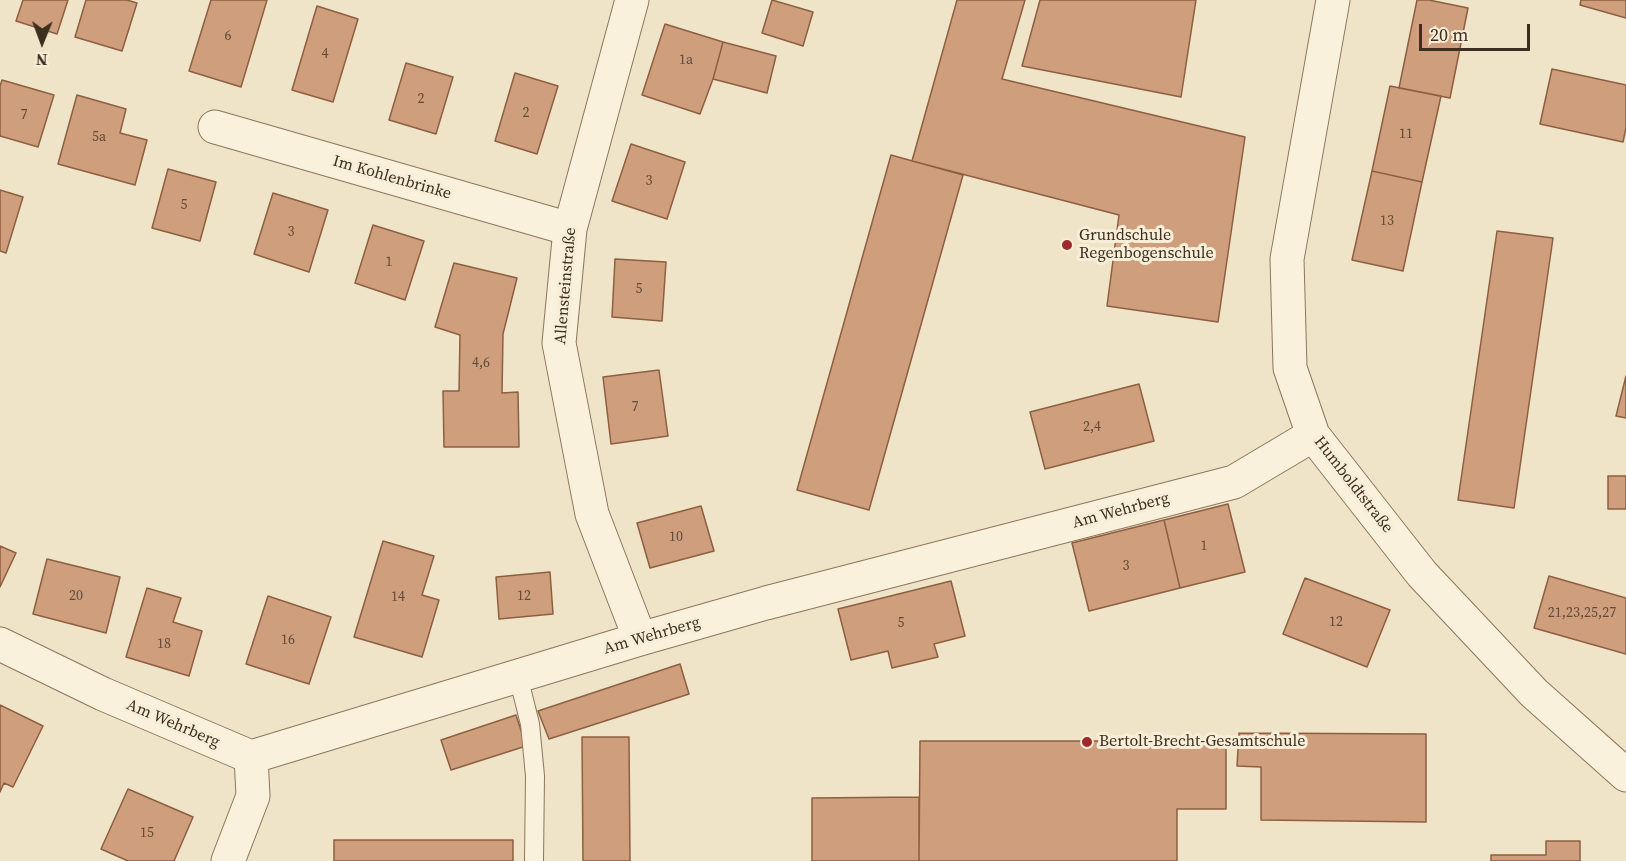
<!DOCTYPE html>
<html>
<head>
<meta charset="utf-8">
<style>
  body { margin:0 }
  #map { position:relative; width:1626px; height:861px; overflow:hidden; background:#f0e4c8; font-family:"Source Serif 4",serif }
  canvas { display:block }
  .north { position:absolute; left:12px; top:12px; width:60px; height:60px; -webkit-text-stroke:4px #f7eed8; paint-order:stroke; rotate:181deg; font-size:16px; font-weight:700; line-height:24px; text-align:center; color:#3d2e20 }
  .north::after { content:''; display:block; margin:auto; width:21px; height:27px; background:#3d2e20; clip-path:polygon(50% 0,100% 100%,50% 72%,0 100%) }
  .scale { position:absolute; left:1419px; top:24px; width:111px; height:27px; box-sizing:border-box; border:3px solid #3d2e20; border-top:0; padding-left:8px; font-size:18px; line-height:21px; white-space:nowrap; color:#3d2e20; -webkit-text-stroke:4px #f7eed8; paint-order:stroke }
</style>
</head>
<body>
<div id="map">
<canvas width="1626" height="861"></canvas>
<div class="north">N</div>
<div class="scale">20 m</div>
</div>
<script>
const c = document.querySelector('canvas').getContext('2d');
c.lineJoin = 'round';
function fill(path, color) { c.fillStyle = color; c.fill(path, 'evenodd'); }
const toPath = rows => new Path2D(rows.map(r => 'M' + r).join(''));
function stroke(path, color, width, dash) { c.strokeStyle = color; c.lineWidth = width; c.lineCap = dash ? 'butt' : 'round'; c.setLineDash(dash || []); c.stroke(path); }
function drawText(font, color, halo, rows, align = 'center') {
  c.font = font + ' "Source Serif 4",serif'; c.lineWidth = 6; c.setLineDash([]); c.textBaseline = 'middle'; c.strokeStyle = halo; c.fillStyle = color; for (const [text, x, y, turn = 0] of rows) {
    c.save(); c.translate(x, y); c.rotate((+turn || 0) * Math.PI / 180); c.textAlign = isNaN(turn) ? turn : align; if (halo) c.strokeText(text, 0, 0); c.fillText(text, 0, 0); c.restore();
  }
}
const building = toPath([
  [23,0,68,0,57,34,16,21,23,0],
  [86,0,127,0,137,3,122,51,75,37,86,0],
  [211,0,267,0,241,87,189,71,211,0],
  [772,0,813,12,803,46,762,33,772,0],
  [957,0,1025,0,1002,79,1245,137,1218,322,1107,306,1119,215,912,161,957,0],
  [1040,0,1196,0,1181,97,1022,66,1040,0],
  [1417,0,1429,0,1468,8,1450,98,1399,88,1417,0],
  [1581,0,1626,0,1626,18,1580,5,1581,0],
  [317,6,358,19,333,102,292,90,317,6],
  [665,24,723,42,713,79,700,114,642,95,665,24],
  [723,42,776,56,767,93,713,79,723,42],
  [406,63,453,77,436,134,389,120,406,63],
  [1552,69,1626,85,1626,128,1623,142,1540,124,1552,69],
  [515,73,558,86,537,154,495,141,515,73],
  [2,80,54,95,38,147,0,136,0,86,2,80],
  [1390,86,1441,96,1422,182,1372,171,1390,86],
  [77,95,126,109,120,133,147,140,135,185,58,164,77,95],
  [631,144,685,162,667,219,612,201,631,144],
  [891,155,963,175,869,510,797,490,891,155],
  [168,169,216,182,200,241,152,228,168,169],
  [1372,171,1422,182,1403,271,1352,260,1372,171],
  [0,190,23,197,6,253,0,251,0,190],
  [273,193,328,210,309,272,254,254,273,193],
  [373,225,424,241,405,300,355,283,373,225],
  [1497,231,1553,238,1514,508,1458,500,1497,231],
  [615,259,666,262,662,321,612,317,615,259],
  [454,263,517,278,503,334,502,393,518,392,519,447,444,447,443,391,459,391,460,335,435,327,454,263],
  [659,370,668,436,611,444,603,377,659,370],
  [1626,376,1626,418,1616,416,1626,376],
  [1139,384,1154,441,1045,469,1030,412,1139,384],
  [1608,476,1626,476,1626,509,1608,509,1608,476],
  [1228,504,1245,572,1180,588,1164,520,1228,504],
  [701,506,714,551,650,568,637,523,701,506],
  [1164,520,1180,588,1089,611,1072,543,1164,520],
  [383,541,434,556,422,595,439,600,422,657,354,637,383,541],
  [0,546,16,553,0,587,0,546],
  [47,559,120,577,106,633,33,614,47,559],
  [550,572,553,614,499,619,496,577,550,572],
  [1549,576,1626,598,1626,654,1534,628,1549,576],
  [1305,578,1390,610,1367,667,1283,634,1305,578],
  [951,581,965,636,934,644,938,657,892,668,888,651,851,660,838,609,951,581],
  [147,588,181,598,173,622,202,631,189,676,126,657,147,588],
  [268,596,331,617,309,684,246,664,268,596],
  [680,664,689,694,549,739,538,711,680,664],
  [0,705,43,726,13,787,4,783,0,792,0,705],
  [516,715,526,746,451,770,441,740,516,715],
  [1239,733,1426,734,1426,822,1261,820,1261,767,1237,766,1239,733],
  [582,737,629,737,630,861,583,861,582,737],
  [920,741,1226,741,1226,809,1177,809,1177,861,919,861,920,741],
  [128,789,193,817,174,861,128,861,101,849,128,789],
  [919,797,919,861,812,861,812,798,919,797],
  [334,840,513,840,513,861,334,861,334,840],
  [1546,841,1580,841,1580,861,1491,861,1491,855,1546,855,1546,841]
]);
fill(building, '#cf9f7d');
stroke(building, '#8d5f41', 1.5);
const service = toPath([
  [518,676,530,724,535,776,534,861]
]);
const minor = toPath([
  [632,0,570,229,559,343,592,514,640,639],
  [1333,0,1287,259,1290,368,1313,435,1422,574,1534,693,1626,775],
  [215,127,570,229],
  [0,644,103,694,251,757,640,639,766,603,1234,482,1313,435],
  [228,861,253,796,251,757]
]);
stroke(service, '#8d765c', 20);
stroke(minor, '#8d765c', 35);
stroke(service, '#faf1dc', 18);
stroke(minor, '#faf1dc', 33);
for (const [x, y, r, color] of [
  [1067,245,6,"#9e2a2b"],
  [1087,742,6,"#9e2a2b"]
]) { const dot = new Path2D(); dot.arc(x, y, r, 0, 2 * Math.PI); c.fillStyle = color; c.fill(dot); stroke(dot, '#f7eed8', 2); }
drawText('14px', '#624a37', null, [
  ["6",228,36],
  ["4",325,54],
  ["1a",686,60],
  ["2",421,99],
  ["2",526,113],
  ["7",24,115],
  ["11",1406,134],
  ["5a",99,137],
  ["3",649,181],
  ["5",184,205],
  ["13",1387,221],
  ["3",291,232],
  ["1",389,262],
  ["5",639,289],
  ["4,6",481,363],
  ["7",635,407],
  ["2,4",1092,427],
  ["10",676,537],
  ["1",1204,546],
  ["3",1126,566],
  ["20",76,596],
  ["12",524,596],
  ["14",398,597],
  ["21,23,25,27",1582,613],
  ["12",1336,622],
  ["5",901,623],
  ["16",288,640],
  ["18",164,644],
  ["15",147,833]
]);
drawText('16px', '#3d2e20', '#f7eed8', [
  ["Im Kohlenbrinke",392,178,16],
  ["Allensteinstraße",566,286,-85],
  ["Humboldtstraße",1353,485,52],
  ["Am Wehrberg",1121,511,-15],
  ["Am Wehrberg",652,636,-16],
  ["Am Wehrberg",173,724,23]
]);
drawText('16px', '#3d2e20', '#f7eed8', [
  ["Grundschule",1079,236],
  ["Regenbogenschule",1079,254],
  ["Bertolt-Brecht-Gesamtschule",1099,742]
], 'left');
</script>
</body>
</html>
